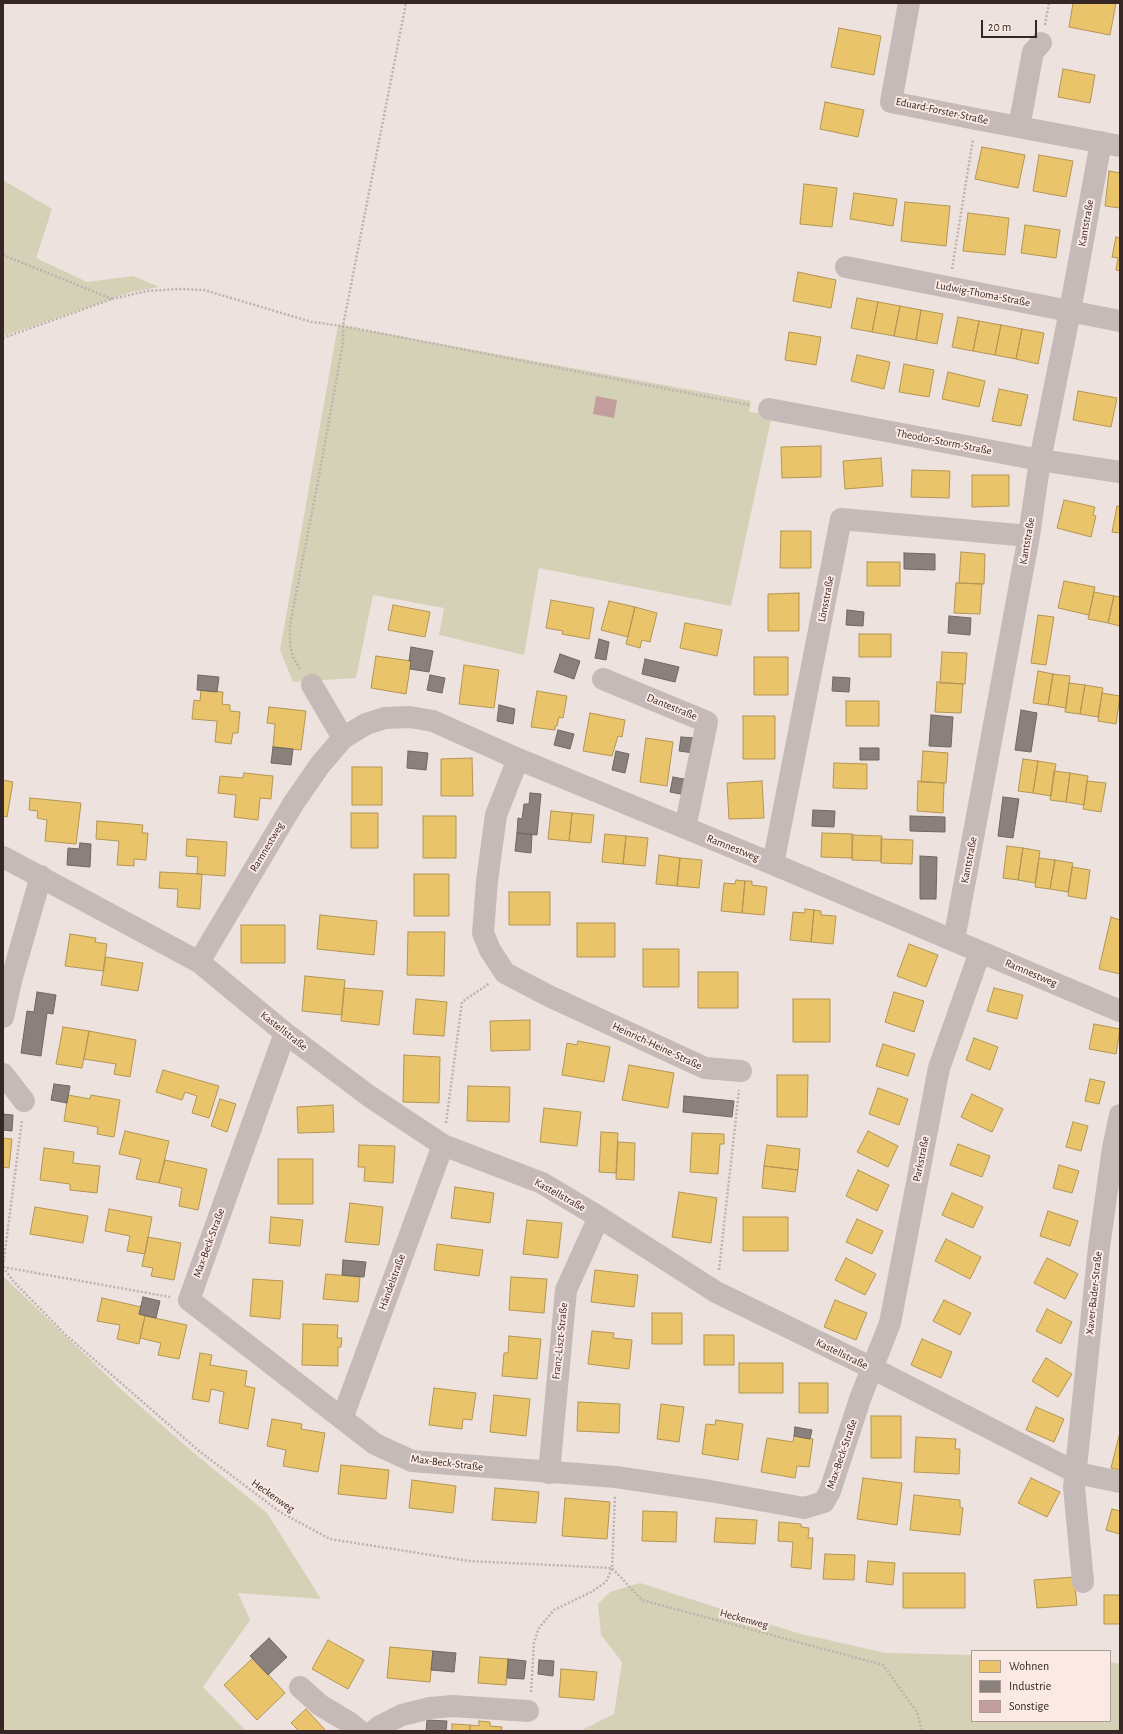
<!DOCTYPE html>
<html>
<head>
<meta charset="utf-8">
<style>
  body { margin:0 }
  #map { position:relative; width:1123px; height:1734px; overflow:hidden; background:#ede2dd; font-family:"Alegreya Sans",sans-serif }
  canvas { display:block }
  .frame { position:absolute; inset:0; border:4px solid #362625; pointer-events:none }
  .legend { position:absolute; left:971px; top:1650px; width:140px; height:72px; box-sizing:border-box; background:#fbeae3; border:1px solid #ac9c97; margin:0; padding:5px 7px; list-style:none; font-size:12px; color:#362625 }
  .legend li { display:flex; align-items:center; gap:8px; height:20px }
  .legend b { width:20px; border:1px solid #ac9c97 }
  .scale { position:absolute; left:981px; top:20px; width:56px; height:18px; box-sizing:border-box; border:2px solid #362625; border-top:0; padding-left:5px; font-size:12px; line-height:14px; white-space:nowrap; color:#362625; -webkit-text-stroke:3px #fbeae3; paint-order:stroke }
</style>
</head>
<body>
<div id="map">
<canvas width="1123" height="1734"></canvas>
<div class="frame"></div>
<ul class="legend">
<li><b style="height:11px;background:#e9c46a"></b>Wohnen</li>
<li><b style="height:11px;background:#8a817c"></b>Industrie</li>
<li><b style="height:11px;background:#c29f9d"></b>Sonstige</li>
</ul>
<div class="scale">20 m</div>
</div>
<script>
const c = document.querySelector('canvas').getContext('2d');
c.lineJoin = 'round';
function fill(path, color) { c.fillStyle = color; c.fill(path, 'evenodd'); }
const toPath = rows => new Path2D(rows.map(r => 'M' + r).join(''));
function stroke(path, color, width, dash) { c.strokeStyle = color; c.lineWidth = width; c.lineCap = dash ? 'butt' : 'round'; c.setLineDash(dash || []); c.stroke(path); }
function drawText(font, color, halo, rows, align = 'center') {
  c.font = font + ' "Alegreya Sans",sans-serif'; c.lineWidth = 4; c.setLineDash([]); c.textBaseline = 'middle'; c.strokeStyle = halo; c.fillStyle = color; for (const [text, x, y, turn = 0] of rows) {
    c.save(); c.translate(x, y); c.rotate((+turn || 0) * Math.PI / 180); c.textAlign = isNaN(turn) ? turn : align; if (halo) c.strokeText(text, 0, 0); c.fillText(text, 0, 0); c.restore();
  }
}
fill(toPath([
  [3,180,52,209,36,258,87,282,133,276,159,287,131,292,3,336],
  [338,325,751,401,749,412,772,415,731,606,539,568,524,655,439,635,444,608,373,595,356,678,293,682,280,650],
  [3,1276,124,1392,188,1448,267,1513,321,1599,238,1593,250,1620,203,1687,246,1731,3,1731],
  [640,1583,797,1633,886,1653,972,1655,972,1721,1110,1721,1110,1662,1120,1664,1120,1731,580,1731,614,1714,622,1662,601,1635,598,1604,610,1592]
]), '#d4d1b6');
const homes = toPath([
  [1073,3,1116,3,1110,35,1069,27,1073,3],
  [839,28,881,36,874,75,831,67,839,28],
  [1063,69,1095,75,1090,103,1058,97,1063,69],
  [825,102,864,110,858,137,820,129,825,102],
  [982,147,1025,155,1018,188,975,179,982,147],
  [1039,155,1073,161,1066,197,1033,191,1039,155],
  [1109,171,1120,173,1120,208,1105,206,1109,171],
  [804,184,837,188,832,227,800,224,804,184],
  [854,193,897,199,893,226,850,219,854,193],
  [905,202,950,206,946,246,901,241,905,202],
  [968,213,1009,218,1005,255,963,251,968,213],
  [1025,225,1060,230,1056,258,1021,253,1025,225],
  [1116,237,1120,238,1120,271,1116,270,1118,258,1112,257,1116,237],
  [798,272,836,280,831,308,793,301,798,272],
  [857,298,878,302,872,332,851,328,857,298],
  [878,302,900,306,894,336,872,332,878,302],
  [900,306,921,310,916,340,894,336,900,306],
  [921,310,943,314,937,344,916,340,921,310],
  [958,317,979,321,973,351,952,347,958,317],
  [979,321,1001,325,995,355,973,351,979,321],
  [1001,325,1022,329,1016,359,995,355,1001,325],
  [1022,329,1044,333,1038,364,1016,359,1022,329],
  [789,332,821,337,816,365,785,360,789,332],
  [857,355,890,362,884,389,851,381,857,355],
  [904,364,934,370,929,397,899,392,904,364],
  [948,372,985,381,979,407,942,399,948,372],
  [999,389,1028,395,1021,426,992,421,999,389],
  [1078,391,1117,398,1111,427,1073,420,1078,391],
  [821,446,821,477,782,478,781,447,821,446],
  [881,458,883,486,845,489,843,461,881,458],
  [912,470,950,471,949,498,911,497,912,470],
  [972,475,1009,475,1009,506,972,507,972,475],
  [1064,500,1095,507,1093,515,1096,516,1091,537,1057,528,1064,500],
  [1117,506,1120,507,1120,533,1112,532,1117,506],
  [781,531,811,531,811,568,780,568,781,531],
  [961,552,985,554,984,584,959,583,961,552],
  [867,562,900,562,900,586,867,586,867,562],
  [1064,581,1095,587,1089,615,1058,608,1064,581],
  [956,583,982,584,980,614,954,613,956,583],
  [1094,592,1114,596,1108,623,1088,619,1094,592],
  [799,593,799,631,768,631,768,594,799,593],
  [1114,596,1120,597,1120,626,1108,623,1114,596],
  [551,600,594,608,589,639,562,634,563,631,546,628,551,600],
  [609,601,635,607,628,637,601,630,609,601],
  [393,605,430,612,425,637,388,630,393,605],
  [635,607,657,613,650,642,642,640,640,648,626,644,635,607],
  [1038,615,1054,617,1046,665,1031,663,1038,615],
  [685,623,722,630,717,656,680,648,685,623],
  [859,634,891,634,891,657,859,657,859,634],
  [942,652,967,653,965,684,940,683,942,652],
  [376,656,411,661,406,694,371,688,376,656],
  [754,657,788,657,788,695,754,695,754,657],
  [464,665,499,670,494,708,459,704,464,665],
  [1038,671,1053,674,1048,705,1033,703,1038,671],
  [1053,674,1070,676,1066,708,1048,705,1053,674],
  [937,682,963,684,961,713,935,712,937,682],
  [1069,683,1085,685,1080,714,1065,712,1069,683],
  [1085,685,1103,688,1098,717,1080,714,1085,685],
  [201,690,223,692,222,704,230,705,230,711,240,712,238,733,233,733,231,744,215,742,217,721,192,719,194,700,200,701,201,690],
  [537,691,567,696,563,718,559,717,557,726,555,726,555,730,531,727,537,691],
  [1102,693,1120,696,1116,724,1098,721,1102,693],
  [846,701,879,701,879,726,846,726,846,701],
  [269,707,306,711,301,750,273,747,275,724,267,723,269,707],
  [590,713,625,720,622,737,618,736,612,756,583,751,590,713],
  [743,716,775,716,775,759,743,759,743,716],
  [646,738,673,742,667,786,640,782,646,738],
  [923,751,948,753,946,783,921,782,923,751],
  [472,758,473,796,441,796,441,759,472,758],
  [1023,759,1038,761,1033,793,1018,791,1023,759],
  [1038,761,1056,764,1051,796,1033,793,1038,761],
  [834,763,867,764,867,789,833,788,834,763],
  [352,767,382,767,382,805,352,805,352,767],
  [1054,771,1070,773,1066,802,1050,800,1054,771],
  [244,773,273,776,271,799,260,798,258,820,234,817,236,795,218,793,220,776,243,778,244,773],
  [1070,773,1088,776,1084,805,1066,802,1070,773],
  [3,780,13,782,7,817,3,816,3,780],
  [762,781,764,818,729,819,727,783,762,781],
  [918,781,944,783,943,813,917,811,918,781],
  [1087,781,1106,783,1101,812,1083,809,1087,781],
  [30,798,81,803,76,844,45,841,47,820,37,818,38,811,29,810,30,798],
  [551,811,572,813,569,841,548,839,551,811],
  [351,813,378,813,378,848,351,848,351,813],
  [572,813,594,815,591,843,569,841,572,813],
  [423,816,456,816,456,858,423,858,423,816],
  [97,821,143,825,142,833,148,833,146,860,134,859,134,866,117,865,119,841,96,839,97,821],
  [822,833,853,834,852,858,821,857,822,833],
  [605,834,626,836,623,864,602,862,605,834],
  [852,835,882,836,881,861,852,860,852,835],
  [626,836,648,838,645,866,623,864,626,836],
  [187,839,227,842,225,876,197,874,198,857,186,856,187,839],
  [881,839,913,840,912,864,881,863,881,839],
  [1007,846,1023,848,1018,880,1003,878,1007,846],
  [1023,848,1040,851,1035,883,1018,880,1023,848],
  [659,855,680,858,677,886,656,884,659,855],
  [680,858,702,860,699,888,677,886,680,858],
  [1039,858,1055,860,1050,889,1035,887,1039,858],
  [1055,860,1073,863,1068,892,1050,889,1055,860],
  [1072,867,1090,870,1086,899,1068,896,1072,867],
  [160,872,202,874,200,909,177,907,178,889,159,888,160,872],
  [414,874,449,874,449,916,414,916,414,874],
  [736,880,745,881,742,913,721,911,724,883,735,884,736,880],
  [745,881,752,881,752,885,767,887,764,915,742,913,745,881],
  [509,892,550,892,550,925,509,925,509,892],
  [805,909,814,910,811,942,790,940,793,912,805,913,805,909],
  [814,910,821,911,821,915,836,916,833,944,811,942,814,910],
  [320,915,377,921,374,955,317,949,320,915],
  [1111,917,1120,920,1120,974,1099,969,1111,917],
  [577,923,615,923,615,957,577,957,577,923],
  [241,925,285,925,285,963,241,963,241,925],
  [408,932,445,932,444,976,407,975,408,932],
  [70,934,96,938,95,942,107,944,103,971,65,966,70,934],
  [909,944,938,955,926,987,897,976,909,944],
  [643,949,679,949,679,987,643,987,643,949],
  [106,957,143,963,138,991,101,985,106,957],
  [698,972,738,972,738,1008,698,1008,698,972],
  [305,976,345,980,342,1015,302,1011,305,976],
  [344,988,383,991,379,1025,341,1021,344,988],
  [994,988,1023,995,1017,1019,987,1011,994,988],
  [894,992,924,1001,914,1032,885,1022,894,992],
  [416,999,447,1002,444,1036,413,1034,416,999],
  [793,999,830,999,830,1042,793,1042,793,999],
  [530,1020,530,1050,491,1051,490,1021,530,1020],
  [1094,1024,1120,1029,1116,1054,1089,1049,1094,1024],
  [63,1027,89,1031,82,1068,56,1064,63,1027],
  [89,1031,136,1040,130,1077,114,1074,116,1064,84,1059,89,1031],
  [974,1038,998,1047,990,1070,966,1060,974,1038],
  [578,1041,610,1047,604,1082,562,1075,567,1043,577,1045,578,1041],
  [883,1044,915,1054,908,1076,876,1066,883,1044],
  [404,1055,440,1057,439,1103,403,1102,404,1055],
  [629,1065,674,1073,668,1108,622,1100,629,1065],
  [163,1070,219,1086,209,1118,192,1113,197,1096,185,1092,182,1100,156,1092,163,1070],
  [777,1075,808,1075,807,1117,777,1117,777,1075],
  [1090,1079,1105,1082,1099,1104,1085,1101,1090,1079],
  [468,1086,510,1087,509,1122,467,1121,468,1086],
  [878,1088,908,1099,899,1125,869,1114,878,1088],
  [972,1094,1003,1109,992,1132,961,1117,972,1094],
  [68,1095,90,1099,91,1095,120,1100,114,1137,97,1134,98,1127,64,1121,68,1095],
  [220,1099,236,1104,227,1132,211,1126,220,1099],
  [333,1105,334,1132,298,1133,297,1107,333,1105],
  [544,1108,581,1112,577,1146,540,1142,544,1108],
  [1073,1122,1088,1126,1081,1151,1066,1147,1073,1122],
  [125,1131,169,1141,159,1183,136,1179,141,1159,119,1154,125,1131],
  [868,1131,898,1146,888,1167,857,1152,868,1131],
  [601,1132,618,1133,616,1173,599,1172,601,1132],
  [692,1133,724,1134,724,1144,720,1144,718,1174,690,1172,692,1133],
  [3,1138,12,1139,9,1168,3,1167,3,1138],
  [618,1142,635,1143,634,1180,616,1179,618,1142],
  [958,1144,990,1156,982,1177,950,1165,958,1144],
  [359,1145,395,1146,393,1183,364,1181,365,1167,358,1167,359,1145],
  [767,1145,800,1149,798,1170,764,1166,767,1145],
  [44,1148,74,1152,73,1163,100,1166,97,1193,70,1190,70,1184,40,1180,44,1148],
  [278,1159,313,1159,313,1204,278,1204,278,1159],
  [165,1160,207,1169,198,1210,179,1206,182,1188,159,1183,165,1160],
  [1059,1165,1079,1171,1072,1193,1053,1188,1059,1165],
  [764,1166,798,1170,795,1192,762,1188,764,1166],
  [858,1170,889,1185,877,1211,846,1196,858,1170],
  [455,1187,494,1193,490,1223,451,1218,455,1187],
  [679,1192,717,1198,711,1243,672,1237,679,1192],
  [952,1193,983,1207,973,1228,942,1215,952,1193],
  [350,1203,383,1207,379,1245,345,1242,350,1203],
  [35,1207,88,1216,83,1243,30,1234,35,1207],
  [109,1209,152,1217,145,1254,127,1251,130,1236,105,1231,109,1209],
  [1048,1211,1078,1221,1070,1246,1040,1236,1048,1211],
  [271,1217,303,1220,300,1246,269,1243,271,1217],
  [743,1217,788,1217,788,1251,743,1251,743,1217],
  [857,1219,883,1231,872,1254,846,1242,857,1219],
  [527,1220,562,1223,558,1258,523,1254,527,1220],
  [148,1237,181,1243,174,1280,151,1276,153,1268,142,1266,148,1237],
  [946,1239,981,1257,970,1279,935,1261,946,1239],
  [437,1244,483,1250,479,1276,434,1270,437,1244],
  [846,1258,876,1274,865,1295,835,1280,846,1258],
  [1047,1258,1078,1274,1065,1299,1034,1283,1047,1258],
  [595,1270,638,1275,634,1307,591,1302,595,1270],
  [326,1274,360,1277,358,1302,323,1299,326,1274],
  [511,1277,547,1279,544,1313,509,1310,511,1277],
  [253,1279,283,1281,280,1319,250,1316,253,1279],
  [102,1298,141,1307,139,1314,145,1316,139,1344,117,1339,120,1325,97,1321,102,1298],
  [835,1300,867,1313,856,1340,824,1327,835,1300],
  [944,1300,971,1313,960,1335,933,1321,944,1300],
  [1047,1309,1072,1322,1061,1344,1036,1331,1047,1309],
  [652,1313,682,1313,682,1344,652,1344,652,1313],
  [145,1316,187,1325,179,1359,158,1355,161,1343,140,1338,145,1316],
  [303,1324,338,1325,337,1338,342,1338,341,1347,338,1347,338,1366,302,1365,303,1324],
  [592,1331,614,1333,613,1338,632,1340,629,1369,588,1364,592,1331],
  [704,1335,734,1335,734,1365,704,1365,704,1335],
  [509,1336,541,1339,537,1379,502,1376,504,1353,508,1353,509,1336],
  [922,1339,952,1352,941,1378,911,1365,922,1339],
  [200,1353,212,1355,210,1365,247,1371,245,1386,255,1388,248,1429,219,1423,224,1392,211,1389,209,1402,192,1399,200,1353],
  [1046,1358,1072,1374,1058,1397,1032,1381,1046,1358],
  [739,1363,783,1363,783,1393,739,1393,739,1363],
  [799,1383,828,1383,828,1413,799,1413,799,1383],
  [434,1388,476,1393,472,1420,463,1419,462,1429,429,1425,434,1388],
  [494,1395,530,1399,526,1436,490,1432,494,1395],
  [578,1402,620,1404,619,1433,577,1431,578,1402],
  [661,1404,684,1407,679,1442,657,1439,661,1404],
  [1036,1407,1064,1419,1054,1442,1026,1430,1036,1407],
  [871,1416,901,1416,901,1458,871,1458,871,1416],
  [272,1419,302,1424,301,1429,325,1433,318,1472,283,1466,286,1450,267,1446,272,1419],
  [716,1420,743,1424,738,1460,702,1454,706,1424,715,1425,716,1420],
  [794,1436,813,1439,809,1467,797,1466,795,1478,761,1472,767,1438,793,1442,794,1436],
  [1119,1436,1120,1436,1120,1470,1111,1468,1119,1436],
  [916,1437,956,1439,955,1449,960,1449,959,1474,914,1472,916,1437],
  [341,1465,389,1470,386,1499,338,1494,341,1465],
  [863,1478,902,1483,897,1525,857,1519,863,1478],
  [1031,1478,1060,1492,1047,1517,1018,1503,1031,1478],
  [412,1480,456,1486,453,1513,409,1508,412,1480],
  [495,1488,539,1492,536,1523,492,1520,495,1488],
  [914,1495,960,1500,960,1507,963,1508,960,1535,910,1530,914,1495],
  [565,1498,610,1502,607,1539,562,1536,565,1498],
  [1112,1509,1120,1511,1120,1534,1106,1530,1112,1509],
  [643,1511,677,1512,676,1542,642,1541,643,1511],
  [716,1518,757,1520,755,1544,714,1542,716,1518],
  [779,1522,801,1524,801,1527,809,1528,808,1538,813,1538,811,1569,791,1567,793,1542,778,1541,779,1522],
  [825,1554,855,1555,854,1580,823,1579,825,1554],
  [868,1561,895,1563,893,1585,866,1582,868,1561],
  [903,1573,965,1573,965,1608,903,1608,903,1573],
  [1074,1577,1077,1605,1037,1608,1034,1580,1074,1577],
  [1104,1595,1120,1595,1120,1624,1104,1624,1104,1595],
  [328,1640,364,1660,348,1689,312,1669,328,1640],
  [390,1647,433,1651,430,1682,387,1678,390,1647],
  [480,1657,508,1659,506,1685,478,1683,480,1657],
  [253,1658,285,1693,257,1720,224,1685,253,1658],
  [561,1669,597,1672,594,1700,559,1697,561,1669],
  [306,1709,326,1731,299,1731,291,1723,306,1709],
  [479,1721,490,1722,490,1726,502,1727,501,1731,470,1731,470,1725,479,1726,479,1721],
  [452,1724,470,1725,470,1731,452,1731,452,1724]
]);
fill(homes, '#e9c46a');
stroke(homes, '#b39555', 1);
const industry = toPath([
  [904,553,935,554,935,570,904,569,904,553],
  [847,610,864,612,863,626,846,625,847,610],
  [949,616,971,618,970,635,948,633,949,616],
  [599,639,609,642,606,660,595,658,599,639],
  [411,647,433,651,429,672,410,669,411,661,409,661,411,647],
  [560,654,580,661,574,679,554,672,560,654],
  [645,659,679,667,675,682,642,674,645,659],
  [198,675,219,677,217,692,197,690,198,675],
  [430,675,445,678,442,693,427,690,430,675],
  [833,677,850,678,849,692,832,691,833,677],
  [499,705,515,709,513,724,497,721,499,705],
  [1021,710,1037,713,1031,752,1015,750,1021,710],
  [931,715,953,717,951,747,929,746,931,715],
  [558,730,574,734,570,749,554,745,558,730],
  [681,737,696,738,694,753,679,751,681,737],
  [273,747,293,749,291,765,271,763,273,747],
  [860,748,879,748,879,760,860,760,860,748],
  [408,751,428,753,426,770,407,768,408,751],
  [616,751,629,754,625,773,612,770,616,751],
  [673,777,689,780,686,795,670,792,673,777],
  [530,793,541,794,537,835,517,833,518,818,522,819,524,804,529,804,530,793],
  [1003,797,1019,799,1013,838,998,836,1003,797],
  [813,810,835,811,834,827,812,826,813,810],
  [910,816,945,817,945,832,910,831,910,816],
  [517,833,532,834,531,853,515,851,517,833],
  [80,843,91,844,90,867,67,865,68,848,79,849,80,843],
  [920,856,937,857,936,899,920,899,920,856],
  [37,992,56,995,53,1014,47,1013,41,1056,21,1053,27,1011,34,1012,37,992],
  [54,1084,70,1086,67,1103,51,1100,54,1084],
  [684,1096,734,1101,732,1117,683,1112,684,1096],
  [3,1114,13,1115,12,1131,3,1130,3,1114],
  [343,1260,366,1262,364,1277,342,1275,343,1260],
  [143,1297,160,1301,156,1318,139,1314,143,1297],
  [795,1427,812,1430,810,1439,794,1436,795,1427],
  [269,1638,287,1657,268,1675,250,1656,269,1638],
  [433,1651,456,1653,454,1672,431,1670,433,1651],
  [508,1659,526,1661,524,1679,507,1678,508,1659],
  [539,1660,554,1661,553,1676,538,1674,539,1660],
  [427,1720,447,1721,446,1731,426,1731,427,1720]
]);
fill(industry, '#8a817c');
stroke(industry, '#716662', 1);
fill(toPath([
  [596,396,617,400,614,418,593,414]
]), '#c29f9d');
stroke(toPath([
  [1045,25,1049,3],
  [3,255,112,299],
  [952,269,973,139],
  [3,338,112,299,147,291,179,289,204,290,312,322,343,326,749,405],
  [300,669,293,657,290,645,290,625,319,476,343,343,343,326,406,3],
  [446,1123,462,1002,490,983],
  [3,1266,22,1120],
  [3,1267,14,1282,66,1335,199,1451,280,1512,330,1539,469,1561,612,1568,642,1600,883,1665,917,1712,922,1731],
  [3,1267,170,1297],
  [719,1270,739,1090],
  [531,1692,534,1642,539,1628,554,1610,591,1592,606,1582,612,1568,615,1496]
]), '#beb2af', 2.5, [2, 2]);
stroke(toPath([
  [909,3,891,102,976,119,1120,146],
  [1019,127,1033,52,1041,43],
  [846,267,1120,321],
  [769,409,1040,460,1120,472],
  [603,679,707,722,685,828],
  [312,685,343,738],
  [518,759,496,815,487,881,483,933,490,950,505,973,549,996,705,1068,741,1071],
  [3,857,199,962,285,1033,369,1096,443,1145,542,1183,599,1217,716,1292,872,1368,1077,1473,1120,1482],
  [773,864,841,519,1029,536],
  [954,940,1029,536,1040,460,1070,311,1101,142],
  [199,962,293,804,320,765,343,738,366,724,385,718,410,717,433,721,518,759,773,864,1120,1011],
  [3,1017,11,981,41,876],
  [285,1033,189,1300,375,1444,412,1461,616,1477,710,1491,804,1508,824,1502,830,1491,860,1399,890,1323,939,1068,980,952],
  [3,1074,24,1101],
  [342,1419,443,1145],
  [549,1473,566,1290,599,1217],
  [1083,1582,1074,1487,1099,1247,1113,1148,1120,1115],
  [300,1687,320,1705,350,1723,360,1731],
  [374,1731,380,1726,402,1715,430,1708,453,1706,528,1711]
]), '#c5bab7', 22);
drawText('11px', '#362625', '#fbeae3', [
  ["Eduard-Forster-Straße",942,111,12],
  ["Kantstraße",1086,223,-80],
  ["Ludwig-Thoma-Straße",983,294,11],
  ["Theodor-Storm-Straße",944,442,11],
  ["Kantstraße",1027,541,-80],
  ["Lönsstraße",826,599,-79],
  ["Dantestraße",672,707,22],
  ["Ramnestweg",267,847,-59],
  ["Ramnestweg",733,848,22],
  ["Kantstraße",969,860,-79],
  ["Ramnestweg",1031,973,23],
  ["Kastellstraße",284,1031,38],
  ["Heinrich-Heine-Straße",657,1046,25],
  ["Parkstraße",921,1159,-79],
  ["Kastellstraße",560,1195,29],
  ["Max-Beck-Straße",209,1243,-70],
  ["Händelstraße",392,1282,-70],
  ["Xaver-Bader-Straße",1094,1293,-84],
  ["Franz-Liszt-Straße",560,1341,-84],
  ["Kastellstraße",842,1354,26],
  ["Max-Beck-Straße",842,1454,-71],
  ["Max-Beck-Straße",447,1463,7],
  ["Heckenweg",273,1496,35],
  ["Heckenweg",744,1619,15]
]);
</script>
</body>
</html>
